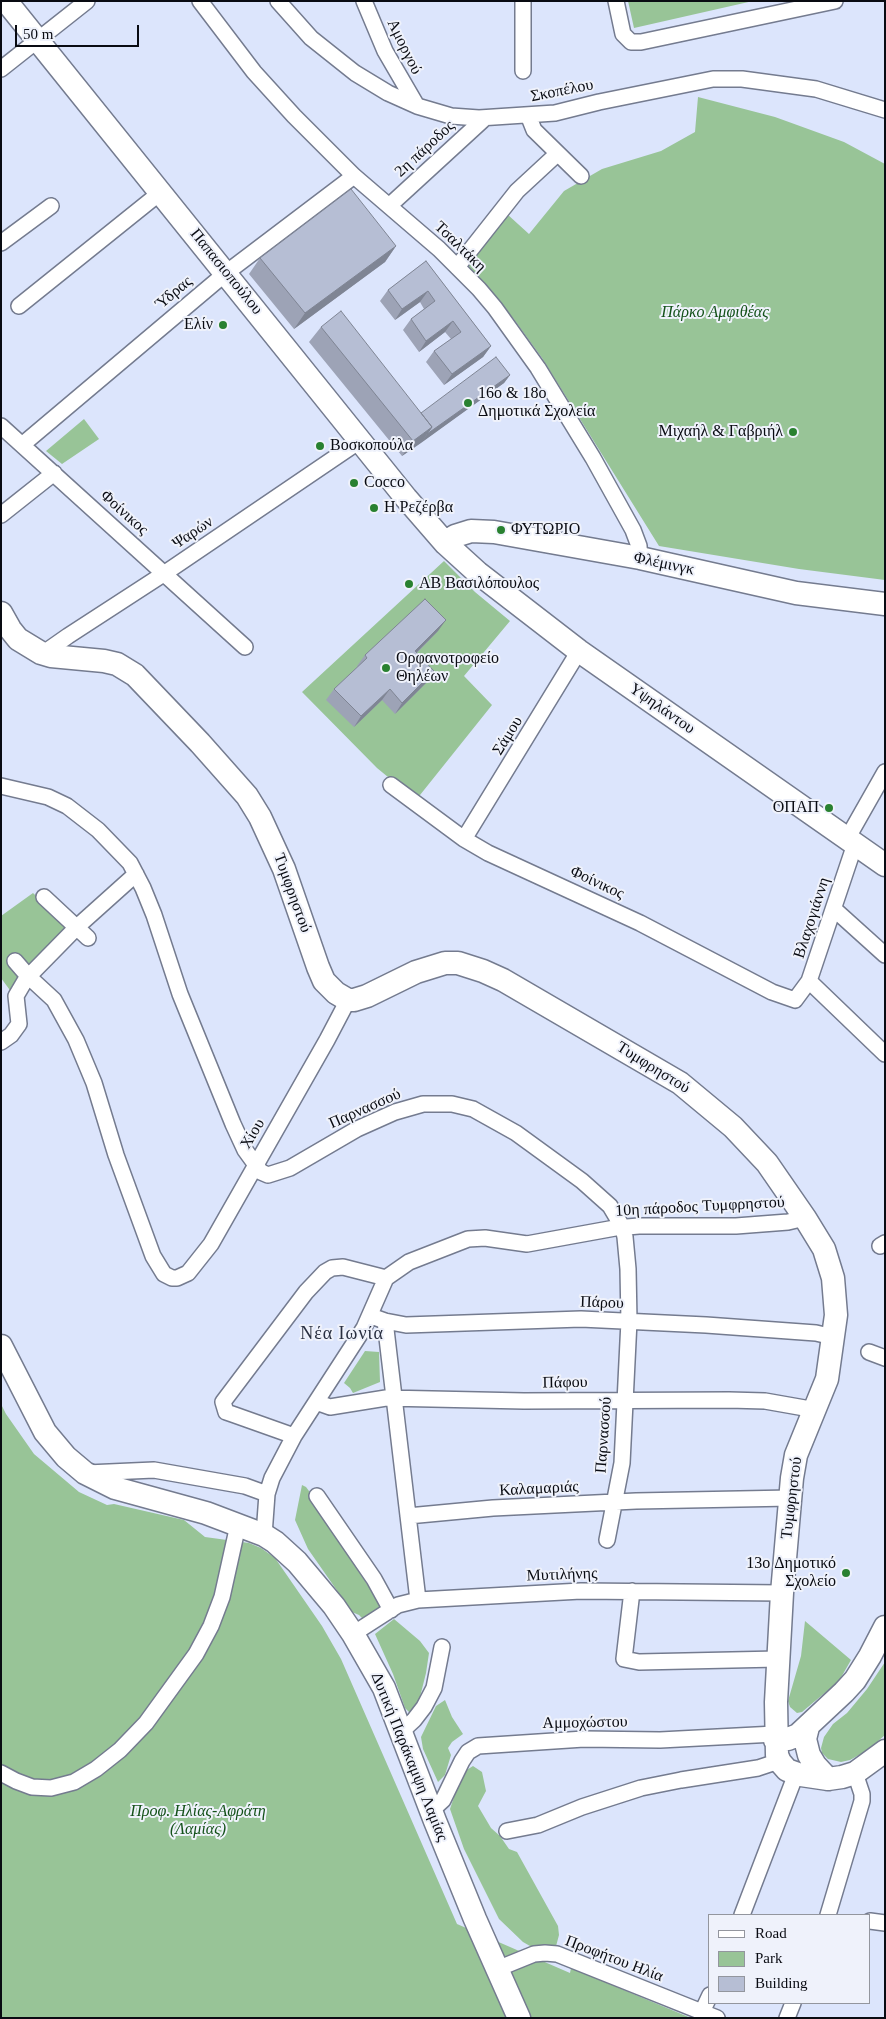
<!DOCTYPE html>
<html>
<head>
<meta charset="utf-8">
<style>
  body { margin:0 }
  #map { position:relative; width:886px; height:2019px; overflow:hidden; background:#dce5fc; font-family:"Times New Roman",serif }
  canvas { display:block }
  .frame { position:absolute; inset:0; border:2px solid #090b12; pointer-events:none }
  .legend { position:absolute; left:708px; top:1914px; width:162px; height:90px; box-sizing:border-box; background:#eff2fb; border:1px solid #93969e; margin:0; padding:6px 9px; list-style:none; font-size:15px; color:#090b12 }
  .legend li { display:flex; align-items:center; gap:10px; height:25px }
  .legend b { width:25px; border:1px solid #93969e }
  .scale { position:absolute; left:15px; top:25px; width:124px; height:22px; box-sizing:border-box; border:2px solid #090b12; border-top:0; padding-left:6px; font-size:15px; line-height:18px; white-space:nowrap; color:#090b12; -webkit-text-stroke:4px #eff2fb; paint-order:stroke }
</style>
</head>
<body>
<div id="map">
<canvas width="886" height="2019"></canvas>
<div class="frame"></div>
<ul class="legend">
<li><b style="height:6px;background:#fff"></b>Road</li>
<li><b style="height:14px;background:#98c497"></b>Park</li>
<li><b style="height:14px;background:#b6bed4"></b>Building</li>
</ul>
<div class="scale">50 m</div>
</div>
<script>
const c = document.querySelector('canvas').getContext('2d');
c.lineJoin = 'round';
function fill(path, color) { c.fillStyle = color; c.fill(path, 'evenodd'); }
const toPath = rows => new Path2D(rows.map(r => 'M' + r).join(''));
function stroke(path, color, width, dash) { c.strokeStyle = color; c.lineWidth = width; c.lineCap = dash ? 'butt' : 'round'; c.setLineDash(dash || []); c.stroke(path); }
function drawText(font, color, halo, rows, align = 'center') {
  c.font = font + ' "Times New Roman",serif'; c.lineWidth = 4; c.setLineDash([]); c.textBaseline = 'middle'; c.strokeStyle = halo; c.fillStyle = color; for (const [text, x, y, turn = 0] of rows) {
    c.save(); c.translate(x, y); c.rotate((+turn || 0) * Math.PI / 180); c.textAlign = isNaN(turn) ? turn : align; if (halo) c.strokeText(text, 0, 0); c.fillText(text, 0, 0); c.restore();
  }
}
fill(toPath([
  [628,1,753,1,634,28],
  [698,97,775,117,844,142,885,164,885,580,799,569,659,546,542,358,513,318,484,284,465,268,507,214,529,234,564,191,602,169,661,151,695,132],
  [84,419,99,439,62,464,46,451],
  [444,561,475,592,510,621,464,676,492,705,416,800,377,768,302,692],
  [33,893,70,928,12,993,1,978,1,916],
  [365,1351,379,1352,380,1382,353,1393,350,1388,344,1383],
  [1,1404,6,1414,34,1454,79,1492,107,1505,114,1504,184,1520,205,1537,249,1543,261,1548,275,1558,322,1626,341,1659,457,1924,570,1973,571,1968,691,2018,1,2018],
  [302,1485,306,1487,312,1495,333,1533,381,1605,381,1608,364,1620,359,1615,352,1612,308,1549,295,1520],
  [394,1619,420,1641,429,1653,426,1673,420,1697,414,1710,410,1713,405,1708,393,1674,375,1634],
  [805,1621,851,1660,839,1681,802,1712,797,1713,790,1707,788,1701,801,1656],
  [885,1662,885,1735,868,1750,850,1760,841,1762,828,1759,822,1753,821,1748,824,1737,833,1724,847,1713,867,1689],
  [445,1700,452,1717,463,1734,452,1742,448,1748,451,1755,445,1775,438,1782,423,1749,421,1737,436,1706],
  [473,1766,482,1772,486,1791,478,1806,491,1828,500,1836,509,1849,517,1852,558,1926,559,1935,555,1950,530,1946,523,1942,499,1919,464,1849,450,1809,454,1797,456,1784,462,1773]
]), '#98c497');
const street = toPath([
  [200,1,254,72,294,116,354,176,439,249,479,289,495,308,538,368,593,458,633,530,639,546,640,558],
  [278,1,311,38,355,73,388,93,417,106,451,116,479,118,555,113,599,102,713,79,742,79,816,89,885,110],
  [364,1,385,51,417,106],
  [523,1,523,71],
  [616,1,623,34,631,42,641,42,835,1],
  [1,69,87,1],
  [528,115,534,130,581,176],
  [389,206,485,118],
  [1,243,51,206],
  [457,267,517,191,557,154],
  [19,306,161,192],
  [1,426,245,647],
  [22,445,226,273,354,176],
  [1,515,54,473],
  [46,655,48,650,68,636,165,573,361,440],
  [391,785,464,839,488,853,640,923,772,992,795,1000,809,981,855,844],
  [1,786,48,797,67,806,98,830,130,863,143,888,154,915,180,994,233,1124,245,1150,261,1172,268,1175,290,1168,357,1129,395,1112,423,1104,452,1104,473,1109,516,1133,582,1181,610,1206,623,1228,625,1237,628,1269,629,1321,622,1463,607,1540],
  [464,839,579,651],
  [847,839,885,772],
  [44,897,88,938],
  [834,909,885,955],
  [15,961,28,976,54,1000,76,1040,94,1083,116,1155,153,1256,164,1274,172,1278,177,1278,188,1273,211,1244,327,1040,348,1000],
  [809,981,885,1054],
  [1,1042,11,1035,19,1024,16,996,26,979,78,926,136,874],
  [880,1246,885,1243],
  [371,1316,385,1321,406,1325,581,1319,706,1325,816,1333,833,1337],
  [385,1321,418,1600],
  [869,1352,885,1358],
  [316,1402,330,1407,386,1398,524,1401,729,1400,765,1401,816,1410],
  [294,1436,232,1414,226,1412,223,1402,306,1292,325,1272,332,1268,343,1267,386,1278],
  [87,1473,154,1470,245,1486,267,1494],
  [317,1496,374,1579,391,1610],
  [408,1516,493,1508,636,1501,791,1498],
  [264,1535,267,1494,272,1478,294,1436,364,1328,386,1278,409,1262,468,1239,485,1238,527,1244,615,1228,639,1226,736,1226,788,1222,805,1218],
  [632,1591,624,1659,639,1662,778,1659],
  [353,1634,398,1605,418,1600,581,1591,782,1593],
  [401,1732,414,1720,424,1707,434,1688,442,1647],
  [1,1773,16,1781,32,1787,51,1788,74,1782,96,1769,120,1750,146,1723,196,1654,211,1626,222,1597,238,1525],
  [431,1811,443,1800,462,1761,468,1752,478,1746,584,1739,660,1740,775,1734],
  [507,1831,538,1825,582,1807,641,1788,681,1780,758,1768,779,1761],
  [742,1915,796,1774],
  [828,1915,862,1801,862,1794,855,1773],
  [870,1921,885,1923],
  [497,1969,534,1954,545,1953,557,1954,717,2018],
  [702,2012,710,1995],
  [787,2018,793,2003]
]);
const secondary = toPath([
  [6,1,406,498,445,543,478,573,579,651,885,865],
  [445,543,455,536,471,531,494,532,640,558,796,593,885,604],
  [1,613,10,629,18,639,41,653,51,656,104,661,117,664,135,675,200,743,247,796,260,817,284,869,318,967,324,981,336,993,348,1000,354,1000,367,996,416,972,445,963,458,963,483,971,503,980,680,1083,733,1127,767,1163,805,1218,824,1249,833,1278,836,1315,827,1379,796,1455,792,1478,782,1593,776,1702,777,1755,780,1762,787,1770,801,1775,828,1779,842,1777,855,1773,885,1751],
  [1,1346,45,1432,66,1457,85,1473,115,1488,206,1513,264,1535,275,1542,297,1562,334,1606,353,1634,384,1688,435,1821,475,1919,519,2018],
  [808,1727,805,1739,809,1755,815,1765,828,1779],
  [775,1740,788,1739,798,1735,844,1692,855,1680,870,1656,885,1627]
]);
stroke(street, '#747b8f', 18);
stroke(secondary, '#747b8f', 25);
stroke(street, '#fff', 15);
stroke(secondary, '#fff', 22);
fill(toPath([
  [396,246,385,262,294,329,249,274,260,258],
  [426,261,491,346,483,357,444,385,426,362,434,351,451,339,445,332,419,352,403,330,411,319,424,309,420,302,395,320,380,301,388,290],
  [321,327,421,413,510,375,504,383,402,456,309,342],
  [438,631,417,653,427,682,395,714,382,700,354,727,326,700,334,689,358,667,357,666,365,655]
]), '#9da3b6');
fill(toPath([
  [396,246,385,262,294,329,305,313],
  [428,291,420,302,395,320,402,309],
  [453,321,445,332,419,352,426,341],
  [491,346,483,357,444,385,452,374],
  [510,375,504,383,421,443,427,434],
  [432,427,421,443,402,456,413,441],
  [446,620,438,631,407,662,415,651],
  [434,671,427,682,395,714,402,703],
  [390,689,382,700,354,727,361,716]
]), '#7f8594');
const building = toPath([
  [351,189,396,246,305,313,260,258,351,189],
  [426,261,491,346,452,374,434,351,461,332,453,321,426,341,411,319,435,301,428,291,402,309,388,290,426,261],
  [341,311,432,427,413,441,321,327,341,311],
  [496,357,510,375,427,434,432,427,421,413,496,357],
  [425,599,446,620,415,651,434,671,402,703,390,689,361,716,334,689,367,658,365,655,425,599]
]);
fill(building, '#b6bed4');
stroke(building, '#7f8594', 1);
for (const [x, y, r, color] of [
  [223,325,5,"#298130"],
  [468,403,5,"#298130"],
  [793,432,5,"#298130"],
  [320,446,5,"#298130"],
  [354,483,5,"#298130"],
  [374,508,5,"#298130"],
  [501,530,5,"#298130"],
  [409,584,5,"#298130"],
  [386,668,5,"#298130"],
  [829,808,5,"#298130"],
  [846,1573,5,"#298130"]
]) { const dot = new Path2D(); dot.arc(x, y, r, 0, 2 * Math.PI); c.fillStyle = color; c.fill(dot); stroke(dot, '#eff2fb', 2); }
drawText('16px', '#090b12', '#eff2fb', [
  ["Αμοργού",404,47,64],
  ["Σκοπέλου",562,91,-11],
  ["2η πάροδος",425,149,-43],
  ["Τσαλτάκη",460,247,44],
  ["Παπασιοπούλου",226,272,51],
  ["Ύδρας",174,293,-40],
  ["Φοίνικος",124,513,42],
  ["Ψαρών",193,533,-34],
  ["Φλέμινγκ",664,564,12],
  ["Υψηλάντου",662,709,35],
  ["Σάμου",508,736,-58],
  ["Φοίνικος",597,883,25],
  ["Τυμφρηστού",292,893,70],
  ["Βλαχογιάννη",812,918,-72],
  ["Τυμφρηστού",653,1068,32],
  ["Παρνασσού",365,1109,-24],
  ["Χίου",253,1134,-59],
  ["10η πάροδος Τυμφρηστού",700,1207,-3],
  ["Πάρου",602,1303,2],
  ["Πάφου",565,1383,-1],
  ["Παρνασσού",604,1435,-86],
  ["Καλαμαριάς",539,1489,-3],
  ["Τυμφρηστού",792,1498,-83],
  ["Μυτιλήνης",562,1575,-2],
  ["Αμμοχώστου",585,1723,-1],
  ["Δυτική Παράκαμψη Λαμίας",409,1757,68],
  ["Προφήτου Ηλία",614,1959,21]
]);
drawText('italic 16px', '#135119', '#eff2fb', [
  ["Πάρκο Αμφιθέας",715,313],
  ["Προφ. Ηλίας-Αφράτη",198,1812],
  ["(Λαμίας)",198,1830]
]);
drawText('16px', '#090b12', '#eff2fb', [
  ["Ελίν",213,325,"right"],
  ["16ο & 18ο",478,394],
  ["Δημοτικά Σχολεία",478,412],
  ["Μιχαήλ & Γαβριήλ",783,432,"right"],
  ["Βοσκοπούλα",330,446],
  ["Cocco",364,483],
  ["Η Ρεζέρβα",384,508],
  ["ΦΥΤΩΡΙΟ",511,530],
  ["ΑΒ Βασιλόπουλος",419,584],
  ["Ορφανοτροφείο",396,659],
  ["Θηλέων",396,677],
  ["ΟΠΑΠ",819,808,"right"],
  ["13ο Δημοτικό",836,1564,"right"],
  ["Σχολείο",836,1582,"right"]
], 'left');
c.letterSpacing = '1px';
drawText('18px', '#292f40', '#eff2fb', [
  ["Νέα Ιωνία",342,1334]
]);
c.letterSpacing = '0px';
</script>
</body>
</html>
